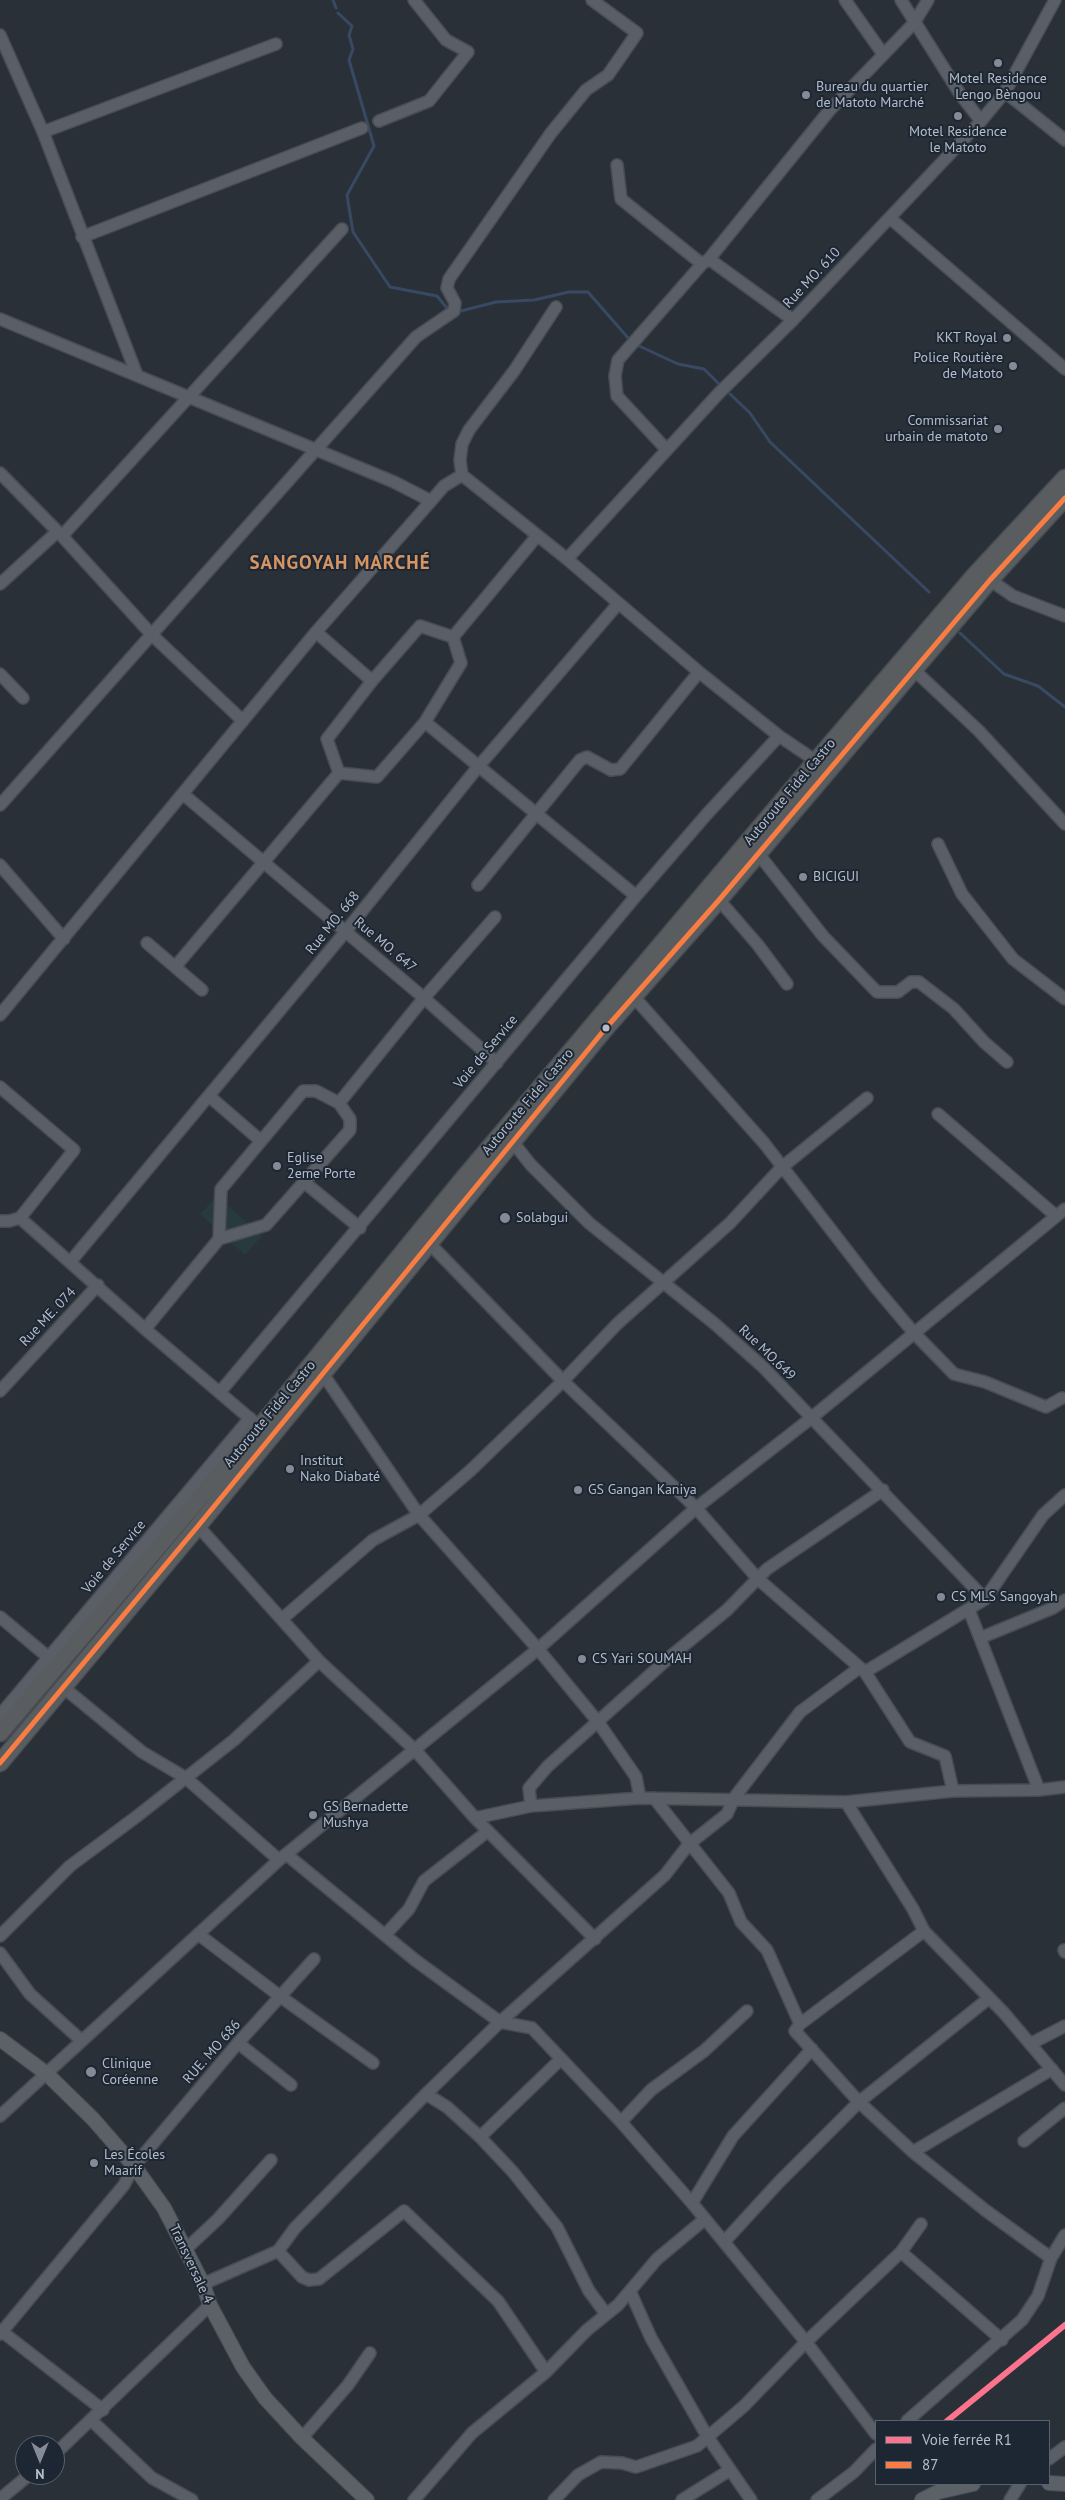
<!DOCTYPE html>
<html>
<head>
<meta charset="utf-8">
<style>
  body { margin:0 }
  #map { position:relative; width:1065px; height:2500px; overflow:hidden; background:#2a3038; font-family:"PT Sans",sans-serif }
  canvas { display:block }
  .legend { position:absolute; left:875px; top:2420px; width:175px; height:65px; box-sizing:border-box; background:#1d2633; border:1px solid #59626f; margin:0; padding:6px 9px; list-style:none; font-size:15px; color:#b4bcc9 }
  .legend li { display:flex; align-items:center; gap:10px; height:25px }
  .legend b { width:25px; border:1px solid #59626f }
  .north { position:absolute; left:15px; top:2435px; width:50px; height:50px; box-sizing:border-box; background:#1d2633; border:1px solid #59626f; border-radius:50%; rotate:180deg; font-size:14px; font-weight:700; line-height:20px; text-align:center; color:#b4bcc9 }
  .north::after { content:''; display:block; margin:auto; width:18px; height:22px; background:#848b96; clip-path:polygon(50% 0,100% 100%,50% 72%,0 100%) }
</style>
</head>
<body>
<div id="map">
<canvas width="1065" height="2500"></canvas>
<ul class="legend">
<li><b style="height:6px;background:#fc738d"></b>Voie ferrée R1</li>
<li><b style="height:6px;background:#f77d43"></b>87</li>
</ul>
<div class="north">N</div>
</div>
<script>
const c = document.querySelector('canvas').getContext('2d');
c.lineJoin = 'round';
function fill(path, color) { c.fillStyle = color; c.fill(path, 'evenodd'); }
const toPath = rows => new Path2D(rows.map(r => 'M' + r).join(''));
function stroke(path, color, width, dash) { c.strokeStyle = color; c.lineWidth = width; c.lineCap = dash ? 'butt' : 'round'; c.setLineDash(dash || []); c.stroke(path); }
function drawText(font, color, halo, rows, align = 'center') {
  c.font = font + ' "PT Sans",sans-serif'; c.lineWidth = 4; c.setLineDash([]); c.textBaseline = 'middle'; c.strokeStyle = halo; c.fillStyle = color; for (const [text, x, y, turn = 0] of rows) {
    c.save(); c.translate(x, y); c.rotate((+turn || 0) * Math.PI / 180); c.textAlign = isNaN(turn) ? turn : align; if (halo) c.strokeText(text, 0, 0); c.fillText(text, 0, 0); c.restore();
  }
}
fill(toPath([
  [217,1196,262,1236,245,1255,200,1214]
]), '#273a3e');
stroke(toPath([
  [333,0,336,8],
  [338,13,352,26,349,35,353,49,349,60,374,146,347,195,353,232,390,287,437,296,446,307,461,311,496,302,534,300,569,292,588,292,629,339],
  [637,345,678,364,704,369,720,385],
  [730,394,750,413,770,442,929,592],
  [960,633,1004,674,1038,686,1065,707]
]), '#384963', 3);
const minor = toPath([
  [845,0,883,54],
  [901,0,960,94,981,121],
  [0,35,43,132,137,375],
  [1005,92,1065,140],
  [379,121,429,101,468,52,446,40,414,0],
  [43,132,276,44],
  [617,165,621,199,702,264],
  [890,218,1065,369],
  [82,237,362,128],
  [709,259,793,320],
  [0,319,394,482,431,501,444,486,462,475,567,559,699,672,779,736,816,761],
  [667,450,617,396,615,376,618,360,702,264,709,259,829,111,914,23,928,0],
  [0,473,62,536,152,635,243,721],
  [462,475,460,460,462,444,469,430,514,371,556,307],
  [62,536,342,229],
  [567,559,719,393,793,320,981,121,1005,92,1055,0],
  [990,580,1013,596,1065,616],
  [0,584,57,532],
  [316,632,372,681],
  [913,669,979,731,1065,824],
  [0,674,23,698],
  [425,722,636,896],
  [339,773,377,777,425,722,461,663,453,637,537,536],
  [183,794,424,998,497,1063],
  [0,805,416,337,454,311,455,303,447,288,449,279,551,133,586,90,608,75,637,33,592,0],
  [938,844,962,894,1013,959,1065,999],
  [757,852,823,936,877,992,898,992,911,982,919,982,954,1009,984,1042,1007,1062],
  [0,865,64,939],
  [478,885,580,760,587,757,611,770,620,769,699,672],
  [719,900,758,945,787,984],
  [147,943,202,990],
  [175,967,339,773,327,739,372,681,420,626,453,637],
  [634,997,764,1143,876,1288,914,1333,954,1374,985,1382,1046,1407,1062,1398],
  [0,1015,316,632,431,501],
  [0,1087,74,1150,20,1218,9,1221,0,1221],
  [209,1096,261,1141],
  [339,1103,424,998,495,917],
  [938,1114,1056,1216],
  [512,1141,531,1165,589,1223,715,1324,763,1367,985,1599,865,1672],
  [304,1182,360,1228],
  [20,1218,145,1329,254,1422],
  [430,1244,563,1381,696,1508,758,1579,865,1672,910,1742,945,1756,953,1791],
  [71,1261,346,931,478,767,618,604],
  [145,1329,219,1239,221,1189,303,1091,316,1091,339,1103,350,1119,350,1130,266,1225,219,1239],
  [323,1374,419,1515,538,1649,598,1722,636,1777,640,1798],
  [0,1391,98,1285],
  [220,1392,636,896,707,814,779,736],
  [198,1526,319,1661,415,1750,475,1818,595,1939],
  [985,1599,1043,1515,1065,1495],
  [969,1610,1039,1790],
  [0,1617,48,1657],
  [282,1619,373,1540,419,1515,471,1470,563,1381,617,1324,730,1223,781,1168,867,1098],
  [980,1638,1053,1608,1065,1600],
  [63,1687,142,1752,186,1778,279,1860],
  [0,1715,250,1418],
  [654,1798,729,1893,741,1922,767,1950,800,2024],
  [846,1802,913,1909,924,1931,1004,2013,1065,2085],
  [531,1806,529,1788,548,1766,671,1656,727,1610,767,1569,883,1490],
  [475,1818,531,1806,640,1798,846,1802,953,1791,1039,1790,1065,1787],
  [286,1854,415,1960,500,2022,532,2028,621,2122,692,2203,806,2342,876,2434],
  [924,1931,800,2024,795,2031,859,2102,913,2152,985,2210,1051,2258],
  [198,1934,281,1997,373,2063],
  [385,1935,409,1909,424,1881,488,1831],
  [0,1936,70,1866,136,1817,234,1740,319,1661],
  [1064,1950,1065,1952],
  [0,1953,30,1994,82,2041],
  [238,2043,291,2085],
  [1030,2044,1065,2026],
  [561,2059,480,2137,513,2172,557,2227,589,2291,606,2314],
  [426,2094,447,2107,480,2137],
  [0,2116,279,1860,538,1649,696,1508,810,1419,1065,1209],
  [621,2122,651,2090,704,2051,747,2011],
  [1024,2141,1065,2108],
  [913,2152,1052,2069],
  [692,2203,733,2136,812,2049],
  [724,2242,779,2182,859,2102,988,1999],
  [186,2249,218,2219,271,2160],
  [278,2251,302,2277,309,2280,319,2279,404,2211,498,2301,546,2372],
  [901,2252,921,2224],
  [203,2284,278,2251,295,2228,426,2094,500,2022,665,1875,689,1844,727,1814,734,1798,800,1712,859,1668],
  [630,2291,651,2338,707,2436,751,2500],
  [0,2330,103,2410],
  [0,2334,124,2185,134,2166,238,2043,314,1959],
  [92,2421,152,2478,192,2500],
  [907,2421,1022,2320,1038,2296,1051,2258,1065,2235],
  [302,2438,348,2385,370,2353],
  [55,2454,210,2305],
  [1049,2459,1065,2447],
  [0,2499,29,2475],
  [414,2500,472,2433,546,2372,587,2330,618,2305,657,2259,705,2219],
  [554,2500,578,2475,601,2462,622,2463,636,2467,697,2446,744,2406,806,2342,901,2252,1002,2340],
  [682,2500,730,2470],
  [817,2500,854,2472,876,2449],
  [1010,2500,1020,2484]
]);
const major = toPath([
  [0,2039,47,2074,93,2119,134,2166,164,2208,203,2284,210,2305,243,2367,265,2398,302,2438,367,2500],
  [1049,2483,1065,2484],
  [922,2500,938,2492,973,2484]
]);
const highway = toPath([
  [0,1733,260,1427,462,1180,816,761,975,575,1065,478],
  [0,1763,198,1526,605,1029,719,900,990,580,1065,498]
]);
stroke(minor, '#484c53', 14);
stroke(major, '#484c55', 16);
stroke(highway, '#474c53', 19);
stroke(minor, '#5a5e66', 11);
stroke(major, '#5c6168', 14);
stroke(highway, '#5a5d60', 16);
stroke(toPath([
  [0,1763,198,1526,605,1029,719,900,990,580,1065,498]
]), '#f77d43', 5);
stroke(toPath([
  [947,2421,1065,2325]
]), '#fc738d', 6);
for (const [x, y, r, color] of [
  [998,63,5,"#848b96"],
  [806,95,5,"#848b96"],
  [958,116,5,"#848b96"],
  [1007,338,5,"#848b96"],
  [1013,366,5,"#848b96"],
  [998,429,5,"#848b96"],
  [803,877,5,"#848b96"],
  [606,1028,4.5,"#b4bcc9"],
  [277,1166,5,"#848b96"],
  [505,1218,6,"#848b96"],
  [290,1469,5,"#848b96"],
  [578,1490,5,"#848b96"],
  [941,1597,5,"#848b96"],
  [582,1659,5,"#848b96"],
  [313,1815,5,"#848b96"],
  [91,2072,6,"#848b96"],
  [94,2163,5,"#848b96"]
]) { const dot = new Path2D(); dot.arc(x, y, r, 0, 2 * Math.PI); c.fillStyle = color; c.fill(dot); stroke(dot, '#1d2633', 2); }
drawText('14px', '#b4bcc9', '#1d2633', [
  ["Motel Residence",998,79,"center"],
  ["Lengo Bèngou",998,95,"center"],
  ["Bureau du quartier",816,87],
  ["de Matoto Marché",816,103],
  ["Motel Residence",958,132,"center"],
  ["le Matoto",958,148,"center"],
  ["KKT Royal",997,338,"right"],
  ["Police Routière",1003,358,"right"],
  ["de Matoto",1003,374,"right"],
  ["Commissariat",988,421,"right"],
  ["urbain de matoto",988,437,"right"],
  ["BICIGUI",813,877],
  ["Eglise",287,1158],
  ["2eme Porte",287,1174],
  ["Solabgui",516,1218],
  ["Institut",300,1461],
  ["Nako Diabaté",300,1477],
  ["GS Gangan Kaniya",588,1490],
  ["CS MLS Sangoyah",951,1597],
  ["CS Yari SOUMAH",592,1659],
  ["GS Bernadette",323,1807],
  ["Mushya",323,1823],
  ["Clinique",102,2064],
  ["Coréenne",102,2080],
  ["Les Écoles",104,2155],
  ["Maarif",104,2171]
], 'left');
drawText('14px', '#b4bcc9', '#1d2633', [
  ["Rue MO. 610",812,278,-47],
  ["Autoroute Fidel Castro",790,792,-50],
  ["Rue MO. 668",333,923,-51],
  ["Rue MO. 647",385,945,40],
  ["Voie de Service",486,1052,-50],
  ["Autoroute Fidel Castro",528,1102,-50],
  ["Rue ME. 074",48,1317,-47],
  ["Rue MO.649",767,1353,44],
  ["Autoroute Fidel Castro",270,1414,-50],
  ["Voie de Service",114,1557,-50],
  ["RUE. MO 686",212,2052,-49],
  ["Transversale 4",191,2264,65]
]);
c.letterSpacing = '1px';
drawText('bold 19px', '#d59563', '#1d2633', [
  ["SANGOYAH MARCHÉ",340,564]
]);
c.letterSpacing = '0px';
</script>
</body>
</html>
